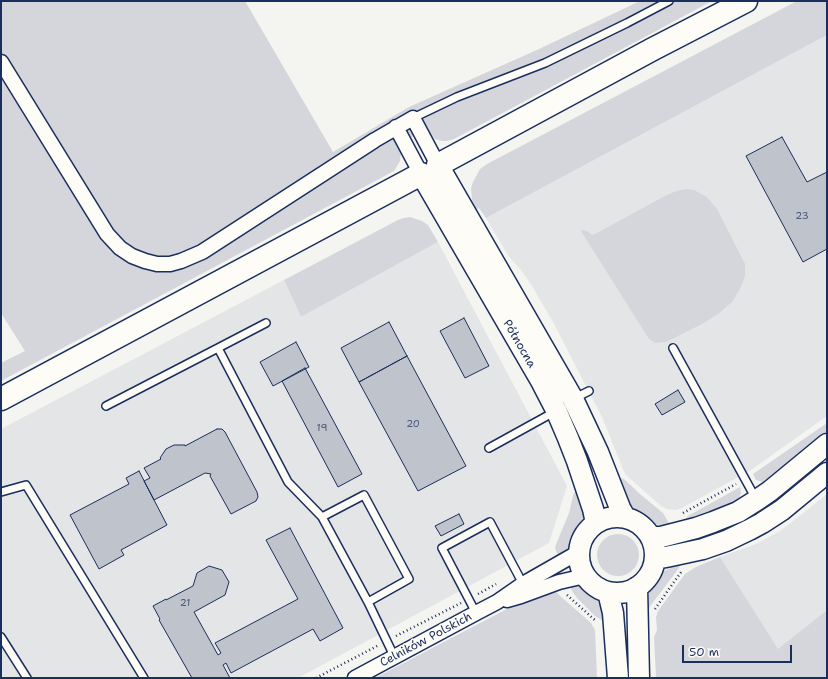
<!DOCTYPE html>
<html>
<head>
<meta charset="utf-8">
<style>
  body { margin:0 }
  #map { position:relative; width:828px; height:679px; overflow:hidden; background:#f4f4f1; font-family:"Shantell Sans",sans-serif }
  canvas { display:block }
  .frame { position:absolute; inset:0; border:2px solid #1b2f5e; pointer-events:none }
  .scale { position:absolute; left:682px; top:645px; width:110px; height:18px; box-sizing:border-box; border:2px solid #1b2f5e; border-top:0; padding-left:5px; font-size:12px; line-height:14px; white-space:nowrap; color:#1b2f5e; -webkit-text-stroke:3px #fdfcf7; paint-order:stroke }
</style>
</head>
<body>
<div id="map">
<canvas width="828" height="679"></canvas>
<div class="frame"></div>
<div class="scale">50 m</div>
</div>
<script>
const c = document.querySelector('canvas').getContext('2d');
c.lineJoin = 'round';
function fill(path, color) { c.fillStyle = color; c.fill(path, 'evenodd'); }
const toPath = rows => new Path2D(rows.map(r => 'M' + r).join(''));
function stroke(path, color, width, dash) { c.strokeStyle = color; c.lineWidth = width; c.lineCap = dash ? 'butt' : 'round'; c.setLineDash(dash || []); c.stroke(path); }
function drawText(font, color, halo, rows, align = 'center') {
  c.font = font + ' "Shantell Sans",sans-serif'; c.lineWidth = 3; c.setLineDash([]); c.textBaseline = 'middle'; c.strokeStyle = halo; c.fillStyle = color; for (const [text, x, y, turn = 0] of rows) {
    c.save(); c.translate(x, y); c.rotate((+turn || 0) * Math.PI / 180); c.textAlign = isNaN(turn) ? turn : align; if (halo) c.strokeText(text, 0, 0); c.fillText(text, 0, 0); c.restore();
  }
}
fill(toPath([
  [827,35,827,416,751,470,682,508,676,510,667,509,661,506,625,474,602,417,553,322,532,286,521,270,509,257,486,218],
  [438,242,567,486,549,543,298,678,4,678,1,674,1,429,284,280,301,317],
  [827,494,827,610,778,650,720,557,756,544,780,531,802,514]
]), '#e4e5e6');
fill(toPath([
  [1,1,245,1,333,152,409,107,539,49,640,1,712,1,454,139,447,141,442,141,435,139,432,136,427,129,398,144,401,150,400,161,394,171,1,381,1,363,25,351,1,313],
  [797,1,827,1,827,35,486,218,479,208,475,211,472,200,471,189,473,182,480,169,487,164],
  [687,189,694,190,707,197,717,209,745,264,745,276,740,289,732,302,718,314,702,324,666,342,655,343,649,339,581,231,582,230,587,231,592,235,597,233,663,197,676,191],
  [410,217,422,221,428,225,438,242,301,317,284,280,398,220,404,218],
  [549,373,596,470,591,473],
  [827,423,827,433,768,482,763,482,756,480,753,474],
  [827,454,827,462,784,497,748,522,694,543,692,536],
  [618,477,624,479,640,494,663,513,670,525,660,525,653,524,632,507,628,501],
  [740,487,741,493,739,499,736,503,687,521,685,520,688,516],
  [577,491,584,511,583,518,572,541,567,549,558,555,556,551,555,547,569,513,573,496,574,493],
  '597 555a21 21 0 1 1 42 0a21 21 0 1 1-42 0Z',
  [720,557,778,649,827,610,827,678,656,678,654,637,657,630,656,617,658,611,685,574,696,567],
  [680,564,680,565,679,568,651,605,647,613,647,598,652,587,664,571],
  [570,585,579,586,583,587,587,589,596,598,602,609,605,622,595,616,577,598,572,591],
  [555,590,559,595,591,623,595,630,597,678,375,678,526,599]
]), '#d4d6db');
const building = toPath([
  [782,137,807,182,827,172,827,249,803,262,746,156,782,137],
  [464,318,489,366,465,378,440,331,464,318],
  [389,322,407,356,359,382,341,348,389,322],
  [296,342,309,367,273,386,260,362,296,342],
  [407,356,466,466,418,491,359,382,407,356],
  [305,368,362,474,338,487,282,381,305,368],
  [678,390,685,402,662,415,655,404,678,390],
  [217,429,222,429,225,432,257,492,258,497,256,501,231,514,210,476,211,474,205,473,154,500,144,481,150,478,144,468,161,459,160,458,166,449,174,445,185,445,185,446,217,429],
  [139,471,167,525,121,550,124,555,99,569,70,515,129,484,126,478,139,471],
  [459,514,464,524,441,536,435,526,459,514],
  [290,528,343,628,320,641,313,629,231,673,226,663,223,665,230,678,192,678,159,620,160,619,153,606,166,599,166,600,193,586,197,573,209,566,222,570,229,582,225,595,194,612,218,655,221,653,215,643,298,599,266,540,290,528]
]);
fill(building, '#bfc3cc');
stroke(building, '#1b2f5e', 1);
const lane = toPath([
  [413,118,457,97,545,63,627,23,669,1],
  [218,348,266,323],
  [673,348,756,499],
  [573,399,589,391],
  [106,406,218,348,288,482,322,517],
  [489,448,556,411],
  [1,492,26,485,144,678],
  [368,602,409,579,364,495,322,517,368,602,394,656],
  [476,613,442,548,490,522,523,584],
  [1,637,27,678]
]);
const street = toPath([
  [1,62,107,234,120,248,132,256,145,261,157,264,170,264,181,261,202,252,375,140,413,118,438,165],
  [396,127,421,174],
  [507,600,521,596,559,582,585,576],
  [355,678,476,613,497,602,523,584,579,552]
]);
const secondary = toPath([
  [438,165,573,399,598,452,620,508,625,517],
  [421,174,541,381,556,410,568,438,577,461,593,509,596,523],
  '579 555a38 38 0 1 1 76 0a38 38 0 1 1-76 0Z',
  [651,537,661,537,696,528,713,522,738,512,757,500,770,491,827,444],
  [655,559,666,557,703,549,726,541,749,530,762,523,782,510,827,473],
  [637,587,639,678],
  [608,592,613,613,618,678]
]);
const highway = toPath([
  [438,165,653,49,746,1],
  [1,399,421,174]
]);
stroke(lane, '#1b2f5e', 10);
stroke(street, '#1b2f5e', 17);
stroke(secondary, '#1b2f5e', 23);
stroke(highway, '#1b2f5e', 25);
stroke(toPath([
  [683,513,736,484],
  [478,594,496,584],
  [567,595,596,621],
  [655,609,674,582,682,571],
  [396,636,461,603],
  [316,678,379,645]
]), '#1b2f5e', 2.5, [1, 3]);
stroke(lane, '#fdfcf7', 7);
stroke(street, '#fdfcf7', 14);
stroke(secondary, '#fdfcf7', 20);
stroke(highway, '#fdfcf7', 22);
drawText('10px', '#44547a', null, [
  ["23",802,216],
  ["20",413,424],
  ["19",322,428],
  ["21",185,603]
]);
drawText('12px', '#1b2f5e', '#fdfcf7', [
  ["Północna",519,344,60],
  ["Celników Polskich",426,640,-28]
]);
</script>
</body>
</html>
